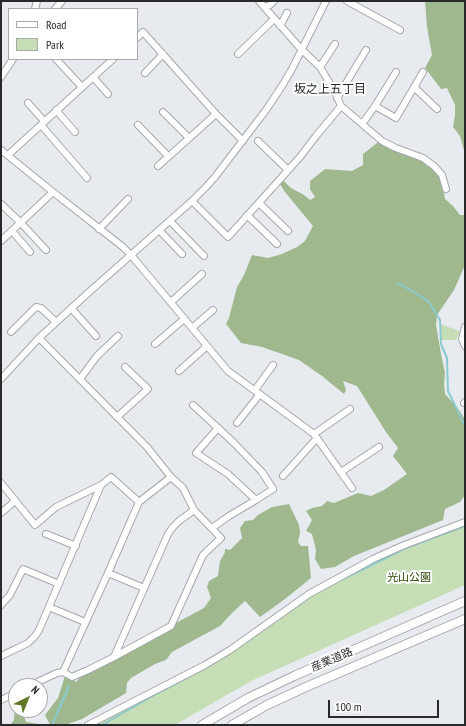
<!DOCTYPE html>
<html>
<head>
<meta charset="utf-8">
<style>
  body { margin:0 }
  #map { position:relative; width:466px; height:726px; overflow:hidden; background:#e7ebf0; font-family:"PT Sans Narrow",sans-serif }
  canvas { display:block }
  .frame { position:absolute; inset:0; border:2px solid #28292b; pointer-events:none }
  .legend { position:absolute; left:8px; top:8px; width:130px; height:52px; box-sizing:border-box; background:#fff; border:1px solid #a9a9aa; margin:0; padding:5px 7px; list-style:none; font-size:12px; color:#28292b }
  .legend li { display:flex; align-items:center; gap:8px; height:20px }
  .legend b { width:20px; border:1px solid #a9a9aa }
  .north { position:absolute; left:8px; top:678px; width:40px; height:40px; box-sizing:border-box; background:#fff; border:1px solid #a9a9aa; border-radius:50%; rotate:43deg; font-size:11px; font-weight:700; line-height:16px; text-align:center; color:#28292b }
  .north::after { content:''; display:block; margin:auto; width:14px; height:18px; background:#617727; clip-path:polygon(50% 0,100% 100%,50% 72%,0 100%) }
  .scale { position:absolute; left:328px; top:700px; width:111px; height:18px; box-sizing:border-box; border:2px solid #28292b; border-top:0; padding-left:5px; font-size:12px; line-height:14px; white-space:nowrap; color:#28292b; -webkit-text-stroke:3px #fff; paint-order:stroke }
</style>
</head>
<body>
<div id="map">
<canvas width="466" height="726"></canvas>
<div class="frame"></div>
<ul class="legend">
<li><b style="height:5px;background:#fff"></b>Road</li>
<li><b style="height:11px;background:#c5deb5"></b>Park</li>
</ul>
<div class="north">N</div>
<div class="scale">100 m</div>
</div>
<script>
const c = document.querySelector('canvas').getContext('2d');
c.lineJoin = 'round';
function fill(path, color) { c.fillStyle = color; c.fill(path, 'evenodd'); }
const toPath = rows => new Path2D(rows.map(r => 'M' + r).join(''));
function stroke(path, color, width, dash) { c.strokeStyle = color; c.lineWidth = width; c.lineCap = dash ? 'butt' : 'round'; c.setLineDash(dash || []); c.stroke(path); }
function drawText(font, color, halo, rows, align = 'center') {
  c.font = font + ' "PT Sans Narrow","Noto Sans JP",sans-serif'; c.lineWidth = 4; c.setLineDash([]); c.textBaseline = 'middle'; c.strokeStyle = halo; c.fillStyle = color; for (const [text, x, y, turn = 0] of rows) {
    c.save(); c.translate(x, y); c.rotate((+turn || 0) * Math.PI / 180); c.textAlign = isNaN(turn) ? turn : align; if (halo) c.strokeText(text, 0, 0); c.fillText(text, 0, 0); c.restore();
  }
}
fill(toPath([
  [440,324,460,331,456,340,441,340],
  [465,525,465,585,251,681,175,725,96,725,233,648,308,593,399,549]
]), '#c5deb5');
fill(toPath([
  [425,1,465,1,465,154,460,136,453,127,455,115,455,105,447,88,441,89,425,68,432,55,427,27],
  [382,139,429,165,443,175,443,187,445,199,453,206,460,215,465,215,465,265,454,290,437,315,436,325,441,354,445,373,444,384,445,394,456,406,465,419,465,495,460,502,445,509,443,520,354,556,335,567,321,569,315,559,316,550,312,534,306,531,312,520,306,511,312,508,322,506,327,501,334,503,358,493,371,496,384,490,407,474,393,456,398,448,386,432,357,386,343,381,346,390,344,394,322,376,299,360,262,347,241,343,226,324,229,318,237,287,244,275,252,255,268,258,282,254,297,247,305,241,313,226,285,192,278,181,281,178,291,188,304,195,310,200,315,197,310,189,310,181,325,169,352,171,363,165,363,154],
  [289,504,299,525,300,533,298,542,301,546,308,546,311,578,285,599,260,617,245,601,232,613,220,626,172,652,166,660,155,664,131,678,127,683,126,693,82,719,65,725,50,725,45,715,58,698,65,676,70,677,76,682,86,671,204,608,211,598,207,587,209,581,218,576,220,561,225,552,225,549,230,550,242,538,240,528,245,521,253,520,258,515,272,507],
  [16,694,16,710,22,710,26,722,39,724,39,725,10,725,14,720]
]), '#9fb88d');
stroke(toPath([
  [398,283,419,295,429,302,440,320,441,344,447,358,448,391,465,426],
  [341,580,406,548,465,526],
  [52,725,69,686],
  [102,725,158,693,211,665]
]), '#89cbce', 2);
const minor = toPath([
  [259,1,301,49,320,67,335,92,341,106,382,141,396,148,423,158,434,166,442,175,446,189],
  [347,1,400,30],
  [264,7,270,5,274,1],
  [35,9,37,1],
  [55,9,62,1],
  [280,26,287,13],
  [137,38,143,32,216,114,243,141],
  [238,54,274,19],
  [56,59,82,87],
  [320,67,335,44],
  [145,73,163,54],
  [1,77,13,59],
  [93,77,108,94],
  [414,87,437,109],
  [337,98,366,50],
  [28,103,44,121],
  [375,106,396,72],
  [56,110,75,132],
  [163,112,189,138],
  [362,124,375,106,396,118,423,72],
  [41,125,87,178],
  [138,125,168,156],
  [258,141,288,170],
  [1,150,53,192,123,247,131,255,228,371,314,434,352,488],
  [8,155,113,59],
  [158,166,216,114],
  [192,201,228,237,300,157,316,136,341,106],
  [259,203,288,231],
  [1,204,21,223,46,250],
  [247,215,277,244],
  [170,221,204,256],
  [99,229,128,199],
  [159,230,182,254],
  [12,231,30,252],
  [1,241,53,192],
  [171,302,202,274],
  [71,308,96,336],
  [465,327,462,339,465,346],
  [192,328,213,310],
  [11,332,36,307,41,308,56,322],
  [155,344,184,319],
  [179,371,207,346],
  [1,379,39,338,89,292,131,255,192,201,205,188,215,177,266,110,282,86,292,69,326,1],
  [80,379,97,356,118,336],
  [255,390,273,365],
  [464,403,465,402],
  [193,405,218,428],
  [117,417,148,389,125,367],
  [237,423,260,394],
  [314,434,350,409],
  [341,472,379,447],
  [283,476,317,438],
  [1,483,35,525,56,507,101,485],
  [1,513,15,501],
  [212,528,229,516,256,500,273,489,262,472,234,443,218,428,196,453,228,474,256,500],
  [46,534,76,546],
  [108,573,144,588],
  [1,605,10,595,23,569,59,584],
  [49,607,85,622],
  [1,656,28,643,35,636,39,630,101,485,111,477,139,502],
  [114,657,168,534,173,527,179,521,194,510],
  [63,672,108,573,139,502,171,477],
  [29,686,57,673,63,672,72,677,88,670,114,657,171,626,203,555,221,538,194,510,183,488,171,477,147,447,39,338],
  [1,700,16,693],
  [88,725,205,665,230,650,309,594,373,559,402,546,465,522]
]);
const secondary = toPath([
  [202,725,248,698,294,676,465,601],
  [232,725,267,705,306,687,465,619]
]);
stroke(minor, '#a4a8ac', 8);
stroke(secondary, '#a4a8ac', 10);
stroke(minor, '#fff', 6);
stroke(secondary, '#fff', 8);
drawText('11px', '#274604', '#fff', [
  ["光山公園",409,578]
]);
drawText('11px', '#28292b', '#fff', [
  ["産業道路",332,660,-23]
]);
drawText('12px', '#28292b', '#fff', [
  ["坂之上五丁目",330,90]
]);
</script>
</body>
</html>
